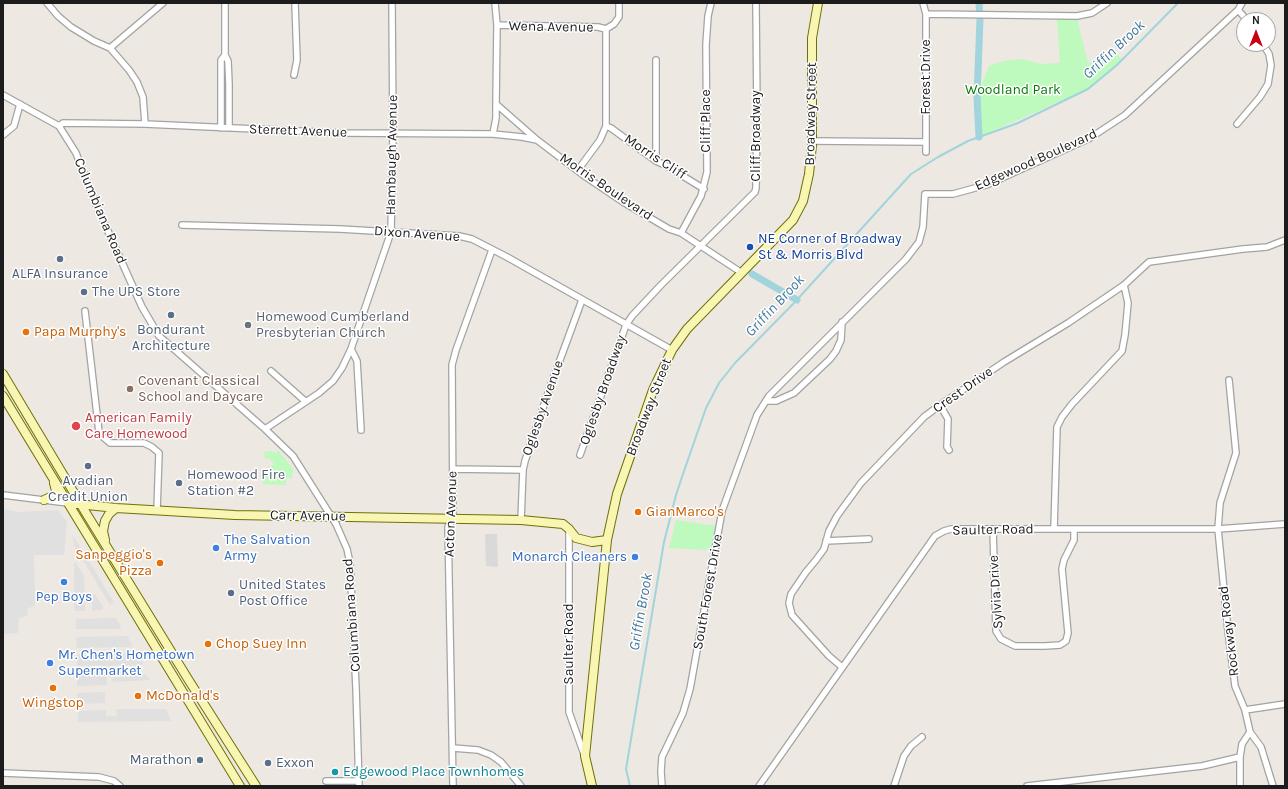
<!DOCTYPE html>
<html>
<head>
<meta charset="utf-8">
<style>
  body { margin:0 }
  #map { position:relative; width:1288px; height:789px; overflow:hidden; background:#ede8e1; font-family:Karla,sans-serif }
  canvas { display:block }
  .frame { position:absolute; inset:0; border:4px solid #1c1c1c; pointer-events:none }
  .north { position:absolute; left:1236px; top:12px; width:40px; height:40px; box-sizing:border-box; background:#fff; border:1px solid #a4a4a4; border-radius:50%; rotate:0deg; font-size:11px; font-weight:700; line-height:16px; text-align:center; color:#1c1c1c }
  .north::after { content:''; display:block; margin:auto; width:14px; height:18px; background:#c70013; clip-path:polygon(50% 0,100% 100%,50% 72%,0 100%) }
</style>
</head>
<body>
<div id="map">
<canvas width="1288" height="789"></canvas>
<div class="frame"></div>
<div class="north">N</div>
</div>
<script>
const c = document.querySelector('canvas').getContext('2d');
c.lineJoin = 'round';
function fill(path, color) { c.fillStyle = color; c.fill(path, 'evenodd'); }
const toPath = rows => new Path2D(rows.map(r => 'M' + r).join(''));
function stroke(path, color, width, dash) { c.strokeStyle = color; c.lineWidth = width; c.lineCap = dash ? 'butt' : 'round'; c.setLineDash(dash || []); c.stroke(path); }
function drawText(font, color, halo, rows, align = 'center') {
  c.font = font + ' Karla,sans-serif'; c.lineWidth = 3; c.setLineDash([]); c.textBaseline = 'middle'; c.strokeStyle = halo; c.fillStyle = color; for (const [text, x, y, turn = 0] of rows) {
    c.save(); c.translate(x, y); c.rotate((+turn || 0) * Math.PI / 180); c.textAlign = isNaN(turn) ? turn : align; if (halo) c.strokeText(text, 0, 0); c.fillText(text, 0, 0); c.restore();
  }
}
fill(toPath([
  [485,534,497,534,498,567,486,566]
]), '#dad9d9');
fill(toPath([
  [1057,18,1077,19,1088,63,1116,53,1123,60,1088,89,979,137,977,97,989,66,1004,61,1022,59,1041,64,1060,63],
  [278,450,293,469,292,478,286,478,286,485,263,484,262,475,274,464,270,459,265,458,264,452,271,451,277,453],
  [676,520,716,526,711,550,669,548]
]), '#bef9bd');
fill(toPath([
  [3,509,19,512,58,510,67,522,64,555,34,555,35,606,28,608,27,616,19,618,18,633,3,634],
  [72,534,114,602,110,605,74,545],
  [74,563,76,563,84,576,85,611,76,611,74,609],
  [92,594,95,594,103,607,102,610,92,611],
  [116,618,121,626,120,629,76,629,76,619],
  [127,636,132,644,131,647,77,648,76,637],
  [138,654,143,663,142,665,77,666,77,655],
  [107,674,107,685,77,686,77,675],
  [146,675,150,680,113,682,111,678],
  [105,692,105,703,77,704,77,693],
  [116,709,166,709,171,721,78,722,78,711,106,710,106,716,117,716]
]), '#e0e0e0');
stroke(toPath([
  [630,786,626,769,664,542,676,495,683,474,706,408,719,383,735,363,795,302,911,174,938,157,968,141,1018,123,1088,89,1117,65,1178,3]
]), '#a1d4dc', 2);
stroke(toPath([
  [979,3,980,19,977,97,979,137],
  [752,274,797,300]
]), '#a1d4dc', 7);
const street = toPath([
  [47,3,58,16,71,27,94,41,110,48,129,70,137,82,143,97,145,124],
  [225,3,225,55,228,61,229,84,229,128],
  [495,3,497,25,496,104,537,140,586,177,623,202,669,229,681,233,742,273],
  [923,3,926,14,926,152],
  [1238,10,1247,20],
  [926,14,1077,16,1092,13,1107,3],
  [497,25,598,27,606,29],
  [606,29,614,24,619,17,619,3],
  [110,48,163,3],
  [656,60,656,161],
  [294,75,297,60,295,3],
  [3,95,59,126,76,153,94,200,142,307,159,336,265,429,293,456,336,524,347,549,350,563,356,688,359,786],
  [1237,124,1260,97,1268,84,1271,65,1269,54,1263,44],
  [59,126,63,123,145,124,343,133,493,134,522,137,537,140],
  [606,126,611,128,656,161,665,165,704,189],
  [221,128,221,60,225,55],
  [493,134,496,118,496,104],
  [3,135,14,126,20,104],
  [812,141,926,142],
  [578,170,600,140,606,126,606,29],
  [182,225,340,229,459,236,472,239,507,257,672,350],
  [681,233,701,196,707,172,706,45,708,16,711,3],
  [85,311,99,432,103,437,110,443,144,443,152,447,159,453,157,510],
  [351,349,357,361,361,430],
  [271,371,305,401],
  [1229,380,1236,453,1220,503,1218,529,1228,631,1235,686,1245,710,1250,732,1242,744,1240,757,1240,786],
  [766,401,776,401,794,393,830,359,836,351,841,340,842,322],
  [940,405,948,419,947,447,949,450],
  [265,429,319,393,333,381,342,368,351,349,391,232,393,134,392,3],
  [580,455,626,325,632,316,661,285,755,192,756,188,757,115,756,3],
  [453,469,523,470],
  [3,495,68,503],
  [521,520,523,470,525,461,550,387,582,300],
  [569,529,569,712,584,754],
  [993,529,996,631,1001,639,1015,646,1045,646,1060,645,1066,641,1068,633,1062,569,1064,560,1074,540,1074,529],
  [1054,529,1057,427,1062,417,1072,404,1122,351,1125,335,1128,303,1124,285],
  [826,541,869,539],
  [842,667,829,656,792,615,789,603,791,594,806,572,816,560,824,549,829,531,837,516,861,483,924,417,940,405,1004,362,1068,323,1124,285,1149,262,1243,249,1267,247,1285,240],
  [1245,710,1285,704],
  [1250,732,1261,747,1273,786],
  [453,748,478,750,491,755,501,762,521,786],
  [3,773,99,777,114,781,120,786],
  [326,781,359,781],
  [453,786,448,527,453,519,452,365,456,350,492,250],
  [662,786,661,771,662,757,683,713,690,689,722,511,757,415,769,396,906,259,919,242,923,227,925,194,953,194,986,185,1090,138,1125,115,1238,10,1242,3],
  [759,786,935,536,944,531,951,529,1218,529,1285,524],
  [894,786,904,756,911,746,922,737],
  [1027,786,1202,766,1240,757]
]);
const secondary = toPath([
  [3,374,86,513,188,679,256,786],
  [3,396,240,786],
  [44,500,55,495,56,491,54,483],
  [68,503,116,508,235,515,521,520,563,524,569,529,576,538,592,542,607,540],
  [105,540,103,531,105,521,109,514,116,508],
  [592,786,585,756,607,540,617,494,653,390,672,350,687,329,793,220,803,201,809,174,812,145,812,38,818,3]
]);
stroke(street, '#a3a3a3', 8);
stroke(secondary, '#6f7105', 10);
stroke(street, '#fff', 5.5);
stroke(secondary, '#f9f6b4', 8);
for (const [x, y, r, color] of [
  [750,247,4,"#1a4fb4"],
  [60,259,4,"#5c6f8a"],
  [84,292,4,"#5c6f8a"],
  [171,315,4,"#5c6f8a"],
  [248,325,4,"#6b7280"],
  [26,332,4,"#e8710a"],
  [130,389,4,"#8d6e63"],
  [76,426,5,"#e0444e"],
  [88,466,4,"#5c6f8a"],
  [179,483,4,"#5c6f8a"],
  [638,512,4,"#e8710a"],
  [216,548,4,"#3f7fe0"],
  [635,557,4,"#3f7fe0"],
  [160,563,4,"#e8710a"],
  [64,582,4,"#3f7fe0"],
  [231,593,4,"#5c6f8a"],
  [208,644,4,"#e8710a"],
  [50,663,4,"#3f7fe0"],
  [53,688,4,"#e8710a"],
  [138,696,4,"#e8710a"],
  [200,760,4,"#5c6f8a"],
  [268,763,4,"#5c6f8a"],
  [335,772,4,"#0f9aa8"]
]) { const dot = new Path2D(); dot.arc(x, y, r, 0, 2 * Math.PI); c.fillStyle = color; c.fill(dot); stroke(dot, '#fff', 1.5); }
drawText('14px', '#1c1c1c', '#fff', [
  ["Wena Avenue",551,27,1],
  ["Forest Drive",926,77,-90],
  ["Broadway Street",811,114,-89],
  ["Cliff Place",706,121,-90],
  ["Sterrett Avenue",298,131,2],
  ["Cliff Broadway",756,136,-90],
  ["Hambaugh Avenue",392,155,-89],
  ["Morris Cliff",655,157,33],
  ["Edgewood Boulevard",1036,160,-24],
  ["Morris Boulevard",606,187,34],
  ["Columbiana Road",100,211,67],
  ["Dixon Avenue",417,234,4],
  ["Oglesby Broadway",603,390,-71],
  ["Crest Drive",963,390,-35],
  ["Broadway Street",649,407,-69],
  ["Oglesby Avenue",543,408,-71],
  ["Acton Avenue",451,514,-88],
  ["Carr Avenue",308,516,1],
  ["Saulter Road",993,530,-1],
  ["South Forest Drive",708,592,-80],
  ["Sylvia Drive",996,592,-94],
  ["Columbiana Road",352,615,-94],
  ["Rockway Road",1229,631,-97],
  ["Saulter Road",569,644,-90]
]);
drawText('14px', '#0c790b', '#fff', [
  ["Woodland Park",1013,90]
]);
drawText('14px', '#164399', '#fff', [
  ["NE Corner of Broadway",758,239],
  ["St & Morris Blvd",758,255]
], 'left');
drawText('14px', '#4e5e75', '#fff', [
  ["ALFA Insurance",60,274,"center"],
  ["The UPS Store",92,292],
  ["Bondurant",171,330,"center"],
  ["Architecture",171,346,"center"],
  ["Homewood Fire",187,475],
  ["Station #2",187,491],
  ["Avadian",88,481,"center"],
  ["Credit Union",88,497,"center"],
  ["United States",239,585],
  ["Post Office",239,601],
  ["Marathon",192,760,"right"],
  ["Exxon",276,763]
], 'left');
drawText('14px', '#5b616d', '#fff', [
  ["Homewood Cumberland",256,317],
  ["Presbyterian Church",256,333]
], 'left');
drawText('14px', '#c56008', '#fff', [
  ["Papa Murphy's",34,332],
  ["GianMarco's",646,512],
  ["Sanpeggio's",152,555,"right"],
  ["Pizza",152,571,"right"],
  ["Chop Suey Inn",216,644],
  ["McDonald's",146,696],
  ["Wingstop",53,703,"center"]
], 'left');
drawText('14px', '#785e54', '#fff', [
  ["Covenant Classical",138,381],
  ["School and Daycare",138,397]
], 'left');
drawText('14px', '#be3a42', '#fff', [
  ["American Family",85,418],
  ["Care Homewood",85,434]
], 'left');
drawText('14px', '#366cbe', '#fff', [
  ["The Salvation",224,540],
  ["Army",224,556],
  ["Monarch Cleaners",627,557,"right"],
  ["Pep Boys",64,597,"center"],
  ["Mr. Chen's Hometown",58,655],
  ["Supermarket",58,671]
], 'left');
drawText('14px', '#0d838f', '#fff', [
  ["Edgewood Place Townhomes",343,772]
], 'left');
drawText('italic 15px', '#43789c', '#fff', [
  ["Griffin Brook",1114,50,-43],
  ["Griffin Brook",775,306,-47],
  ["Griffin Brook",641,612,-80]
]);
</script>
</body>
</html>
